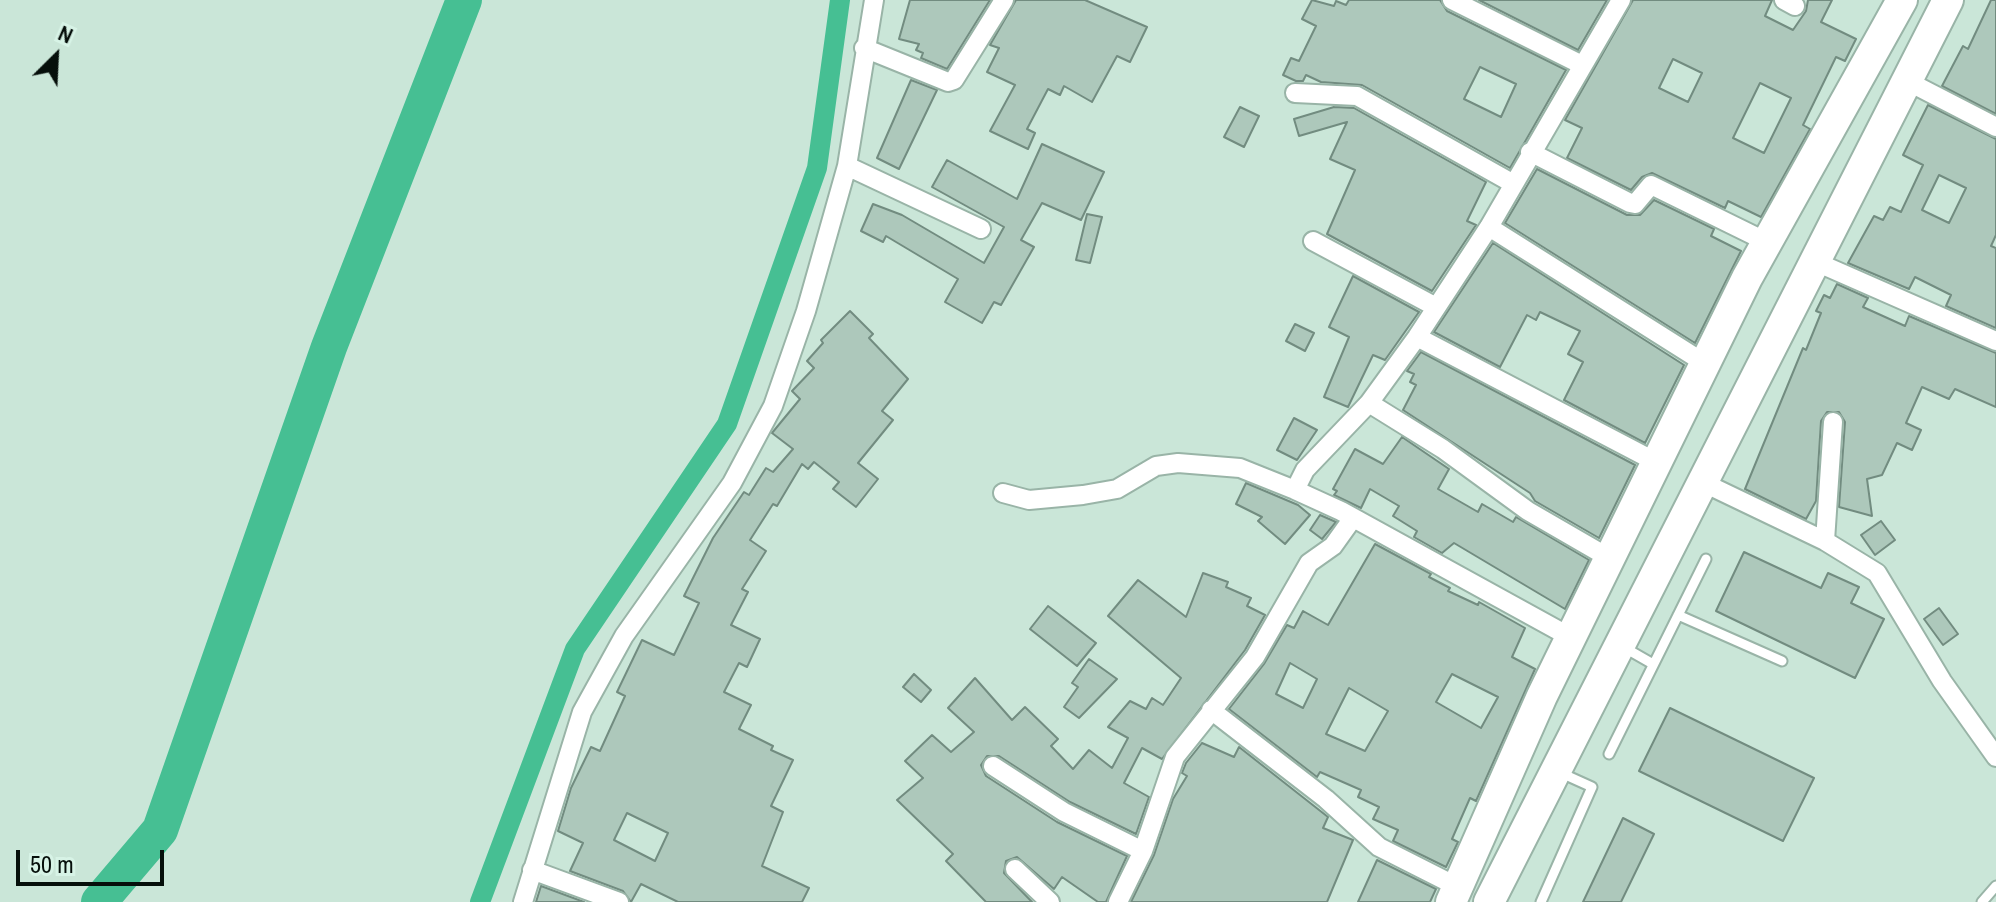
<!DOCTYPE html>
<html>
<head>
<meta charset="utf-8">
<style>
  body { margin:0 }
  #map { position:relative; width:1996px; height:902px; overflow:hidden; background:#cae6d8; font-family:"Archivo Narrow",sans-serif }
  canvas { display:block }
  .north { position:absolute; left:16px; top:16px; width:80px; height:80px; -webkit-text-stroke:6px #d7f3e6; paint-order:stroke; rotate:24deg; font-size:22px; font-weight:700; line-height:32px; text-align:center; color:#060f0b }
  .north::after { content:''; display:block; margin:auto; width:28px; height:36px; background:#060f0b; clip-path:polygon(50% 0,100% 100%,50% 72%,0 100%) }
  .scale { position:absolute; left:16px; top:850px; width:148px; height:36px; box-sizing:border-box; border:4px solid #060f0b; border-top:0; padding-left:10px; font-size:24px; line-height:28px; white-space:nowrap; color:#060f0b; -webkit-text-stroke:6px #d7f3e6; paint-order:stroke }
</style>
</head>
<body>
<div id="map">
<canvas width="1996" height="902"></canvas>
<div class="north">N</div>
<div class="scale">50 m</div>
</div>
<script>
const c = document.querySelector('canvas').getContext('2d');
c.lineJoin = 'round';
const toPath = rows => new Path2D(rows.map(r => 'M' + r).join(''));
function stroke(path, color, width, dash) { c.strokeStyle = color; c.lineWidth = width; c.lineCap = dash ? 'butt' : 'round'; c.setLineDash(dash || []); c.stroke(path); }
function fill(path, color) { c.fillStyle = color; c.fill(path, 'evenodd'); }
stroke(toPath([
  [480,902,575,649,727,424,817,168,840,0]
]), '#46bf93', 20);
stroke(toPath([
  [99,902,160,830,329,347,464,0]
]), '#46bf93', 36);
const building = toPath([
  [910,0,990,0,947,69,921,58,923,53,916,50,919,44,899,39,910,0],
  [1016,0,1085,0,1147,27,1130,62,1117,56,1092,102,1064,86,1060,95,1048,89,1027,129,1035,133,1028,149,990,131,1015,85,987,72,999,48,990,45,1016,0],
  [1312,0,1334,6,1336,1,1346,5,1349,0,1440,0,1447,11,1566,70,1510,168,1362,85,1321,82,1306,75,1303,81,1296,81,1283,75,1291,58,1299,61,1316,26,1302,19,1312,0],
  [1480,67,1516,84,1501,117,1464,99,1480,67],
  [1479,0,1607,0,1578,50,1479,0],
  [1633,0,1772,0,1765,16,1793,30,1806,11,1808,0,1832,0,1821,22,1856,39,1845,61,1836,57,1803,125,1810,129,1761,217,1728,201,1725,208,1652,173,1642,177,1631,190,1567,158,1582,128,1565,120,1633,0],
  [1673,59,1702,73,1688,102,1659,88,1673,59],
  [1760,83,1791,98,1764,153,1733,138,1760,83],
  [1991,0,1996,0,1996,114,1942,86,1963,46,1968,49,1991,0],
  [911,80,937,90,899,169,877,158,911,80],
  [1928,105,1996,139,1996,235,1991,246,1996,248,1996,328,1946,306,1951,295,1915,277,1909,289,1848,263,1874,216,1883,220,1890,207,1901,212,1923,165,1903,155,1928,105],
  [1939,175,1966,188,1949,223,1922,210,1939,175],
  [1240,107,1259,116,1244,147,1224,137,1240,107],
  [1334,107,1354,108,1486,182,1467,221,1476,225,1432,291,1327,234,1355,170,1330,159,1347,122,1299,136,1294,119,1334,107],
  [1042,144,1104,172,1081,220,1042,203,1021,240,1034,247,1001,305,994,302,982,323,945,302,958,279,886,236,883,242,861,231,873,204,902,215,984,263,1004,227,932,187,947,160,1017,199,1042,144],
  [1537,169,1627,215,1640,215,1654,200,1714,229,1711,236,1741,251,1695,343,1505,223,1537,169],
  [1087,214,1102,217,1090,263,1076,260,1087,214],
  [1493,243,1684,365,1645,443,1564,400,1583,362,1568,354,1580,331,1540,312,1536,320,1527,315,1500,367,1434,332,1493,243],
  [1353,276,1419,312,1385,360,1373,355,1348,407,1324,397,1349,337,1329,327,1353,276],
  [1837,284,1868,298,1863,307,1905,326,1909,316,1996,353,1996,407,1955,389,1949,399,1922,387,1906,423,1921,430,1912,450,1897,443,1882,475,1867,479,1872,516,1839,507,1845,422,1839,412,1827,412,1821,421,1816,501,1806,519,1745,489,1803,348,1806,350,1821,313,1816,311,1824,295,1830,298,1837,284],
  [850,311,873,334,869,338,908,379,882,411,893,420,858,463,878,479,856,507,833,489,839,482,814,462,808,469,802,464,777,506,773,504,750,540,766,551,742,589,748,592,731,625,760,639,747,667,739,663,724,692,751,705,739,729,773,746,771,750,793,760,771,806,783,812,762,866,809,888,802,902,678,902,641,884,631,902,623,891,570,871,583,843,558,831,571,788,591,747,600,751,625,696,617,692,642,640,674,655,699,603,684,596,713,538,744,492,749,495,766,468,773,472,793,449,772,433,800,399,792,391,814,368,807,361,823,343,821,340,850,311],
  [627,813,668,833,655,861,614,840,627,813],
  [1295,324,1314,333,1305,351,1286,341,1295,324],
  [1421,352,1635,465,1599,538,1535,501,1530,493,1403,410,1416,385,1410,382,1414,374,1407,371,1421,352],
  [1294,418,1317,430,1297,460,1277,450,1294,418],
  [1402,437,1449,469,1438,489,1478,512,1482,504,1513,522,1516,517,1589,560,1565,609,1454,543,1442,553,1414,537,1417,531,1393,516,1399,506,1370,489,1361,508,1334,495,1337,491,1333,489,1355,449,1383,464,1402,437],
  [1246,483,1298,505,1310,515,1285,544,1258,521,1262,517,1236,504,1246,483],
  [1320,515,1336,522,1322,539,1310,530,1320,515],
  [1881,521,1895,540,1875,555,1861,535,1881,521],
  [1375,544,1431,574,1429,577,1450,588,1448,591,1478,605,1479,602,1525,628,1512,657,1535,669,1476,801,1470,798,1452,839,1458,842,1446,867,1393,841,1398,830,1373,819,1379,807,1358,797,1361,790,1320,772,1317,777,1229,709,1264,664,1287,625,1294,628,1303,611,1328,625,1375,544],
  [1290,663,1317,679,1303,708,1276,694,1290,663],
  [1452,674,1498,697,1481,728,1436,702,1452,674],
  [1349,688,1388,711,1365,751,1326,734,1349,688],
  [1744,552,1821,588,1828,573,1859,587,1851,603,1884,619,1855,678,1716,611,1744,552],
  [1203,573,1228,582,1226,587,1251,598,1247,606,1265,615,1245,650,1162,759,1142,748,1124,783,1149,797,1136,834,1070,802,999,756,987,756,981,765,986,776,1057,822,1127,856,1106,902,1098,902,1062,877,1054,889,1017,857,1006,861,1004,873,1032,902,986,902,946,861,953,854,897,800,923,778,905,761,932,735,951,752,974,732,948,708,975,678,1012,720,1025,707,1058,739,1051,746,1073,769,1089,750,1112,768,1128,738,1108,727,1130,701,1146,709,1152,698,1163,705,1181,678,1108,616,1138,580,1186,617,1203,573],
  [1048,606,1096,643,1077,666,1030,629,1048,606],
  [1939,608,1958,634,1943,645,1924,619,1939,608],
  [1089,659,1117,679,1079,718,1064,707,1078,687,1072,683,1089,659],
  [914,674,931,690,921,702,903,687,914,674],
  [1670,708,1814,778,1783,841,1639,771,1670,708],
  [1202,743,1234,757,1239,747,1328,817,1323,828,1353,840,1327,902,1131,902,1154,855,1173,799,1187,776,1182,773,1186,763,1202,743],
  [1623,818,1654,834,1621,902,1583,902,1623,818],
  [1377,860,1436,889,1430,902,1358,902,1377,860],
  [541,886,584,902,536,902,541,886]
]);
fill(building, '#adc8bb');
stroke(building, '#728c80', 2);
const service = toPath([
  [1678,615,1782,661],
  [1625,648,1653,664],
  [1609,754,1706,559],
  [1541,902,1592,787,1561,773],
  [1982,902,1996,886]
]);
const minor = toPath([
  [1452,0,1582,65],
  [1784,0,1795,6],
  [864,48,948,82,954,80,1004,0],
  [1907,81,1996,127],
  [1295,93,1357,96,1512,183],
  [1530,152,1630,203,1635,204,1651,185,1767,242],
  [847,166,981,229],
  [1489,227,1706,364],
  [1313,241,1436,307],
  [1816,262,1996,341],
  [1417,337,1658,463],
  [1369,403,1443,449,1528,511,1611,559],
  [1704,483,1825,541,1877,573,1942,681,1996,757],
  [1003,493,1029,500,1083,495,1117,489,1156,466,1178,463,1240,468,1295,490],
  [1825,541,1833,422],
  [1572,638,1341,511,1295,490,1305,470,1369,403,1417,337,1489,227,1621,0],
  [1211,710,1326,799,1379,847,1458,887],
  [993,766,1064,812,1143,851],
  [1015,869,1050,902],
  [532,870,619,902],
  [523,902,582,712,624,636,732,483,773,406,806,311,847,166,874,0],
  [1118,902,1143,851,1175,757,1255,657,1309,563,1333,546,1353,518]
]);
const primary = toPath([
  [1451,902,1542,696,1747,278,1902,0],
  [1489,902,1948,0]
]);
stroke(service, '#99b4a7', 13);
stroke(minor, '#99b4a7', 22);
stroke(primary, '#99b4a7', 34);
stroke(service, '#fff', 9);
stroke(minor, '#fff', 18);
stroke(primary, '#fff', 30);
</script>
</body>
</html>
